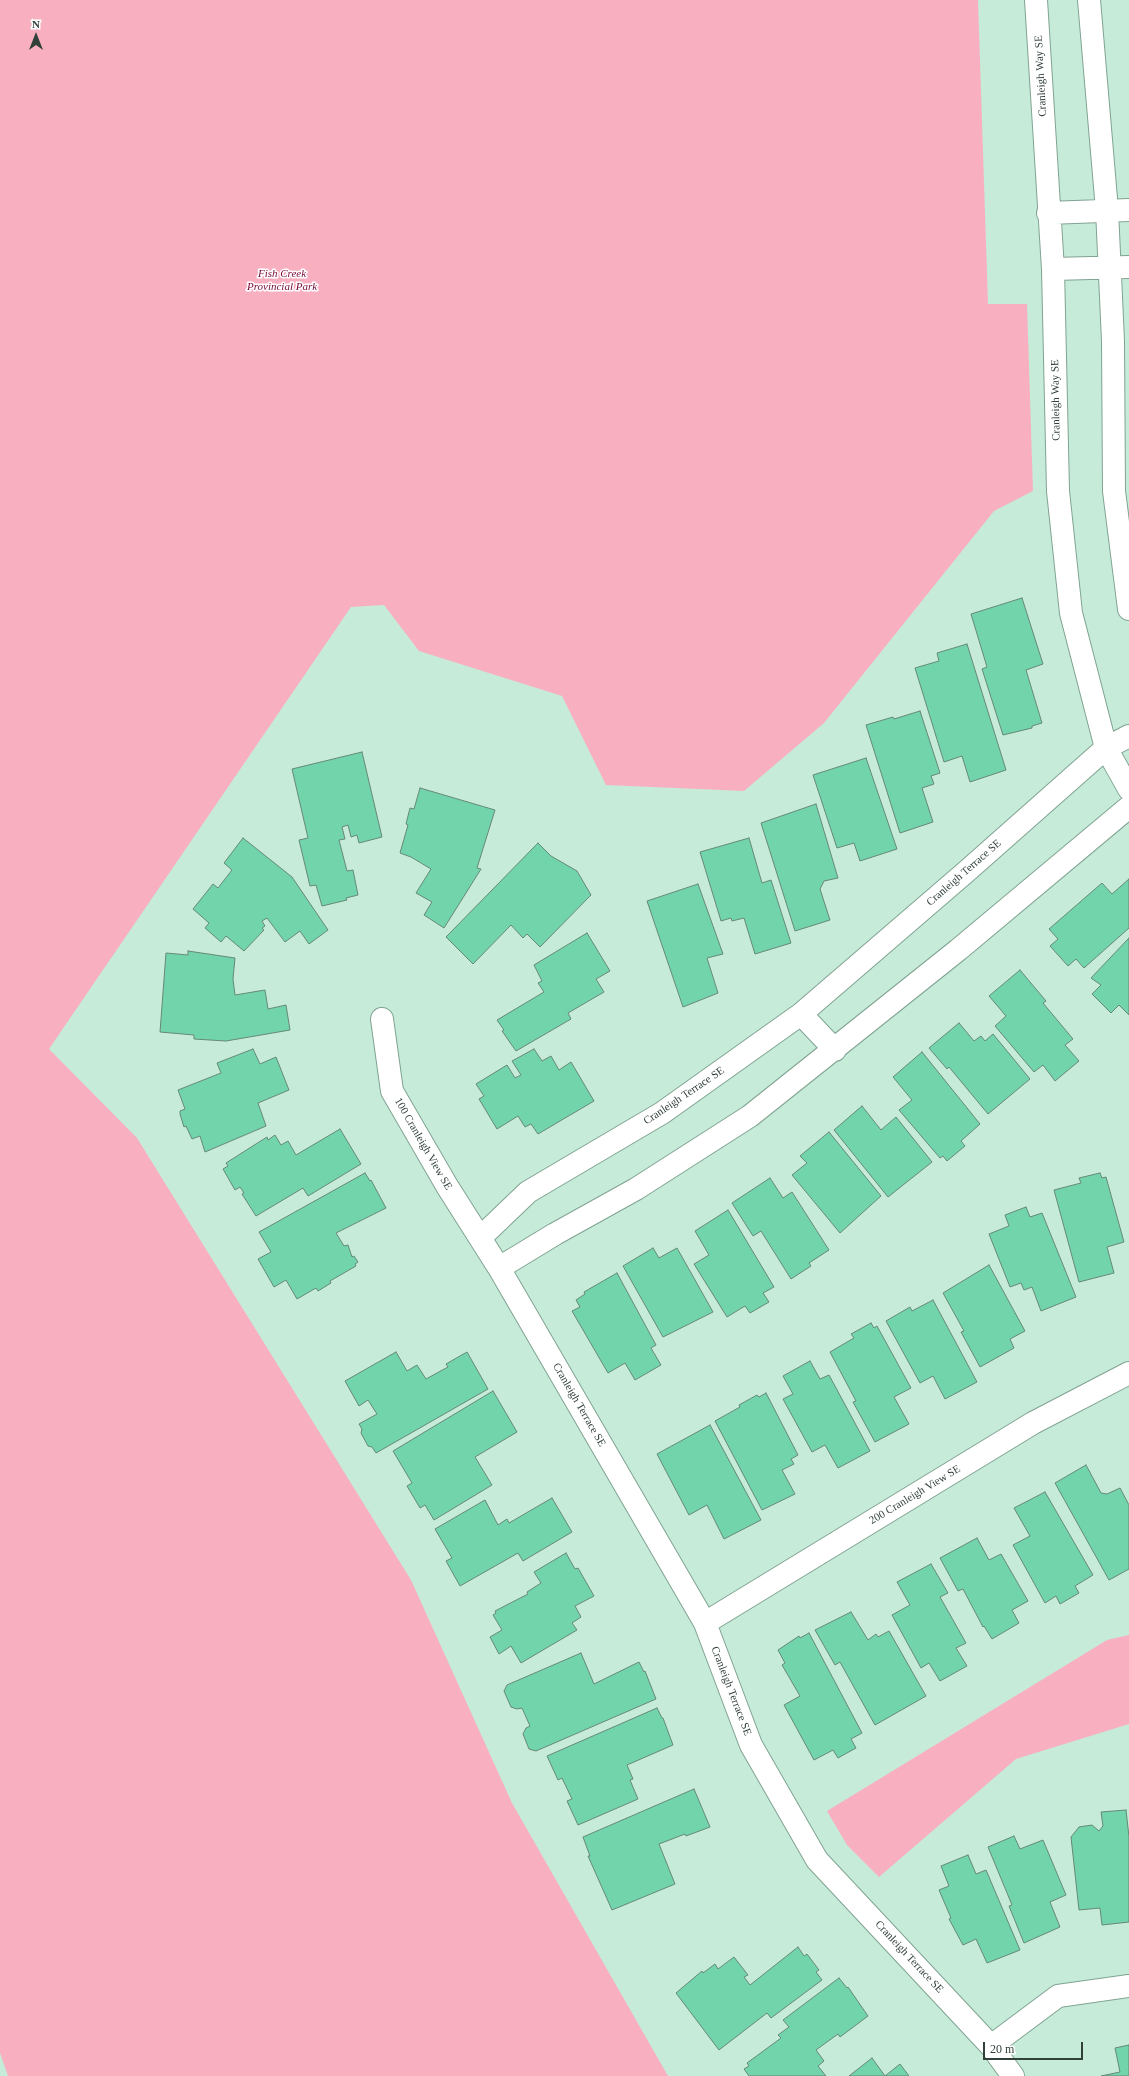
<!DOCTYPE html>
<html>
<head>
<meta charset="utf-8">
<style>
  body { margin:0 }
  #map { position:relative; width:1129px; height:2076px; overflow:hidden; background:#c6ebd9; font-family:"Times New Roman",serif }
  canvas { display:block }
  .north { position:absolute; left:16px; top:16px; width:40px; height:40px; -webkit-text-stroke:3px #fff; paint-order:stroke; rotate:0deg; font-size:11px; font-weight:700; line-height:16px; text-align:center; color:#314039 }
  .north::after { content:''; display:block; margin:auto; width:14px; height:18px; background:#314039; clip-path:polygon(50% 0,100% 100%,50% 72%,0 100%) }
  .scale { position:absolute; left:983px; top:2042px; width:100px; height:18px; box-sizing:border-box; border:2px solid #314039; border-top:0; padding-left:5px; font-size:12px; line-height:14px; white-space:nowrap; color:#314039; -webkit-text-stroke:3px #fff; paint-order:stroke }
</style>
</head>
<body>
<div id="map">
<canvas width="1129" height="2076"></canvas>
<div class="north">N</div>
<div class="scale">20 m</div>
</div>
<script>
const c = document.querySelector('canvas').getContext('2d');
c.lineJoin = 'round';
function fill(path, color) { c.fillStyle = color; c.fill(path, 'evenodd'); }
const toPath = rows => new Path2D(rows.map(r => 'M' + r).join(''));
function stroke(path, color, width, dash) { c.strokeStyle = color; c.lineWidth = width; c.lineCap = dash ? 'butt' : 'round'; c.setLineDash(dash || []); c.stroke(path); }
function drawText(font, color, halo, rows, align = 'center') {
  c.font = font + ' "Times New Roman",serif'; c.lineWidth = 3; c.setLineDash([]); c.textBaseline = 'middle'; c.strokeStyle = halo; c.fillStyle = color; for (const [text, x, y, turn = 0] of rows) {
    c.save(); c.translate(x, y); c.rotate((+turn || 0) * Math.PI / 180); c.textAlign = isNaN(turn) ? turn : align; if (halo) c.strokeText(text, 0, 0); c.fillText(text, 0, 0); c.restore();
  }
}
fill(toPath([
  [0,0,978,0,988,304,1027,304,1033,491,994,511,824,723,744,791,606,785,562,696,419,651,384,605,351,607,49,1049,137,1138,411,1580,512,1803,668,2076,8,2076,0,2053],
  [1129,1635,1129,1724,1016,1759,879,1877,847,1845,827,1811,1107,1640]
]), '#f8b0c1');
const building = toPath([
  [1022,598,1043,664,1026,670,1042,723,1032,726,1032,728,1003,735,982,669,987,667,971,614,1022,598],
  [967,644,1006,770,970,782,962,756,944,762,915,668,939,661,937,653,967,644],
  [920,711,940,773,931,776,934,784,922,788,933,822,900,833,866,725,893,717,894,719,920,711],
  [362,752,382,837,359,843,357,835,351,837,348,825,342,827,345,839,339,840,347,871,353,870,358,895,346,898,347,900,322,906,316,885,310,886,299,840,308,838,292,769,362,752],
  [866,758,897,849,860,861,854,843,837,848,813,775,866,758],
  [420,788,495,810,477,868,481,869,444,928,424,915,432,902,416,893,431,869,411,857,400,853,408,825,406,824,410,808,414,809,420,788],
  [816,804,838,878,824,881,820,889,830,920,795,931,761,823,816,804],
  [243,838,292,877,328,930,309,944,300,931,285,942,267,918,262,921,265,926,262,928,264,930,244,951,226,936,221,942,205,928,209,923,193,909,213,884,218,888,232,870,224,863,243,838],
  [749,838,762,883,771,880,791,943,755,954,744,918,732,921,731,918,721,921,700,852,749,838],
  [538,843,551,856,577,871,591,895,540,947,527,934,523,938,511,925,473,964,446,937,538,843],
  [1129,879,1129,928,1084,968,1076,959,1068,966,1050,946,1058,939,1049,929,1102,883,1112,894,1129,879],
  [698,884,723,954,707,958,718,993,683,1007,647,901,698,884],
  [587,933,610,971,596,979,604,992,568,1013,571,1019,516,1051,502,1031,504,1030,497,1020,544,992,538,983,542,981,534,965,587,933],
  [1129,938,1129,1015,1119,1005,1111,1013,1092,994,1101,985,1091,978,1129,938],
  [188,951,235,958,233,979,235,995,265,990,268,1009,286,1005,290,1030,226,1041,194,1039,194,1035,160,1032,166,953,188,955,188,951],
  [1020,970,1046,1001,1043,1003,1073,1039,1065,1045,1079,1061,1055,1081,1043,1065,1034,1072,995,1026,1006,1016,989,996,1020,970],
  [959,1023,974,1041,981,1036,985,1041,993,1034,1030,1079,988,1114,949,1067,947,1069,929,1048,959,1023],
  [253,1049,260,1064,276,1057,289,1090,258,1103,266,1126,205,1152,200,1136,192,1139,186,1126,184,1127,180,1114,180,1111,185,1109,178,1090,221,1073,217,1063,253,1049],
  [534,1049,542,1061,551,1056,559,1070,571,1062,594,1101,538,1134,531,1124,525,1127,518,1116,497,1129,479,1099,484,1096,476,1084,507,1065,515,1078,521,1075,512,1061,534,1049],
  [922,1052,980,1124,961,1141,965,1146,947,1161,943,1156,940,1158,899,1110,912,1100,893,1077,922,1052],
  [862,1106,881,1130,896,1117,932,1162,888,1197,834,1130,862,1106],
  [340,1129,361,1164,308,1196,303,1188,256,1216,242,1194,244,1193,240,1187,235,1190,223,1169,228,1166,226,1163,267,1137,268,1140,275,1135,281,1145,288,1141,296,1155,340,1129],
  [829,1132,881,1196,840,1233,792,1175,807,1163,800,1156,829,1132],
  [365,1173,370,1181,371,1180,386,1208,336,1233,344,1246,348,1245,352,1257,354,1256,358,1262,355,1264,356,1266,330,1281,331,1283,318,1291,316,1288,297,1299,286,1280,274,1287,258,1259,271,1252,259,1232,365,1173],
  [1100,1173,1102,1178,1106,1177,1124,1242,1107,1247,1114,1273,1079,1282,1054,1190,1081,1183,1079,1178,1100,1173],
  [770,1178,783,1198,792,1192,829,1250,809,1263,811,1266,791,1279,761,1231,753,1236,732,1203,770,1178],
  [1026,1207,1030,1217,1042,1213,1076,1297,1041,1311,1032,1287,1024,1290,1021,1283,1010,1287,989,1234,1009,1226,1005,1215,1026,1207],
  [728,1210,774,1287,763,1293,769,1302,750,1313,745,1306,727,1317,694,1264,709,1255,695,1231,728,1210],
  [653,1248,659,1258,677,1248,713,1312,663,1337,623,1266,653,1248],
  [989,1265,1025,1331,1010,1339,1014,1348,980,1367,961,1332,964,1331,943,1293,989,1265],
  [617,1273,656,1345,651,1348,661,1365,635,1380,625,1363,608,1373,572,1311,580,1307,576,1300,585,1294,584,1292,617,1273],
  [933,1300,977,1382,945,1399,933,1376,920,1383,886,1321,910,1307,912,1311,933,1300],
  [871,1323,874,1328,877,1326,911,1388,894,1397,909,1424,875,1442,853,1402,856,1401,830,1352,854,1338,851,1334,871,1323],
  [396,1352,407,1371,417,1365,426,1379,448,1367,446,1364,467,1352,488,1389,376,1453,372,1447,368,1446,361,1433,362,1429,359,1424,377,1414,368,1400,359,1406,345,1381,396,1352],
  [810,1361,820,1379,829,1375,870,1451,838,1468,825,1445,812,1452,783,1399,793,1394,783,1376,810,1361],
  [493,1391,517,1432,475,1457,492,1485,434,1520,425,1505,420,1508,407,1486,412,1483,393,1451,493,1391],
  [766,1393,798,1455,791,1459,794,1464,782,1470,795,1494,762,1510,715,1421,740,1407,739,1405,757,1395,759,1397,766,1393],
  [710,1425,761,1520,724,1539,707,1505,689,1515,657,1454,710,1425],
  [1086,1465,1101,1493,1107,1494,1120,1488,1129,1505,1129,1569,1109,1580,1055,1483,1086,1465],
  [1045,1492,1093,1575,1075,1586,1079,1593,1060,1604,1056,1596,1045,1603,1013,1545,1030,1536,1014,1508,1045,1492],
  [552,1498,572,1532,523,1561,518,1553,460,1586,446,1561,452,1558,435,1529,485,1500,498,1525,507,1519,509,1523,552,1498],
  [977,1538,989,1560,1001,1554,1028,1601,1012,1610,1019,1623,992,1639,984,1626,983,1627,963,1589,958,1591,940,1558,977,1538],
  [566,1553,575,1569,578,1568,594,1596,575,1606,581,1617,572,1623,577,1630,521,1663,511,1646,499,1654,490,1637,502,1630,493,1615,496,1613,495,1611,528,1594,527,1592,541,1583,534,1572,566,1553],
  [931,1564,948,1593,940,1597,966,1643,956,1648,967,1666,940,1681,929,1663,921,1668,892,1615,910,1605,897,1582,931,1564],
  [851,1612,868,1640,876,1634,878,1637,889,1631,926,1696,875,1725,840,1662,835,1665,815,1630,851,1612],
  [809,1633,862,1733,851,1739,856,1748,838,1758,833,1750,814,1760,784,1705,800,1696,782,1665,785,1663,778,1650,799,1636,800,1638,809,1633],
  [581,1653,594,1684,639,1662,644,1672,645,1671,656,1699,536,1751,529,1749,523,1734,526,1728,530,1726,522,1708,517,1709,511,1707,504,1691,507,1685,581,1653],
  [657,1708,662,1718,663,1718,673,1745,627,1765,633,1779,630,1780,638,1799,578,1825,567,1801,572,1799,562,1778,558,1780,547,1756,657,1708],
  [694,1789,710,1827,686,1836,685,1834,659,1844,675,1884,612,1910,588,1856,590,1856,583,1837,694,1789],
  [1126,1810,1129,1837,1129,1922,1102,1925,1100,1908,1079,1910,1071,1837,1079,1827,1092,1825,1099,1831,1103,1826,1101,1812,1126,1810],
  [1014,1836,1020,1849,1043,1840,1066,1895,1050,1902,1060,1927,1024,1943,1009,1906,1012,1905,988,1847,1014,1836],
  [968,1855,976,1874,986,1870,1020,1950,987,1963,976,1939,963,1945,949,1919,951,1918,939,1890,949,1886,941,1866,968,1855],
  [798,1947,804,1956,807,1954,819,1970,816,1972,822,1980,771,2018,767,2013,719,2050,676,1993,702,1971,703,1973,715,1964,718,1969,734,1957,748,1975,744,1977,750,1985,798,1947],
  [839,1978,847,1988,848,1987,868,2016,840,2037,838,2034,816,2050,824,2061,818,2066,826,2076,749,2076,744,2069,749,2066,747,2063,781,2038,778,2035,789,2027,783,2020,839,1978],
  [1129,2045,1129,2076,1101,2076,1120,2072,1115,2048,1129,2045],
  [872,2058,885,2076,900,2064,909,2076,849,2076,872,2058]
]);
fill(building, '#71d4aa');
stroke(building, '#668878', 1);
const minor = toPath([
  [1036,0,1053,269,1058,491,1071,613,1106,748,1129,789],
  [1089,0,1107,210,1113,341,1114,491,1129,609],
  [1048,213,1129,210],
  [1053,269,1129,267],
  [801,1014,835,1050],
  [382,1019,392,1091,447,1186,499,1268,705,1623,751,1745,817,1860,991,2046,1013,2076],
  [480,1238,528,1192,662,1113,801,1014,967,871,1106,748,1129,736],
  [499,1268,555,1234,636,1189,750,1116,958,950,1129,807],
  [705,1623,1033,1423,1129,1373],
  [991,2046,1058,1996,1129,1986]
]);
stroke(minor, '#80a392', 24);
stroke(minor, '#fff', 22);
drawText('11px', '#314039', '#fff', [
  ["Cranleigh Way SE",1041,76,-93],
  ["Cranleigh Way SE",1056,400,-91],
  ["Cranleigh Terrace SE",964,873,-41],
  ["Cranleigh Terrace SE",684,1096,-34],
  ["100 Cranleigh View SE",423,1144,60],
  ["Cranleigh Terrace SE",579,1405,60],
  ["200 Cranleigh View SE",915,1495,-31],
  ["Cranleigh Terrace SE",731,1691,69],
  ["Cranleigh Terrace SE",909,1957,47]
]);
drawText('italic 11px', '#770937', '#fff', [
  ["Fish Creek",282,274],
  ["Provincial Park",282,287]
]);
</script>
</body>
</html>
